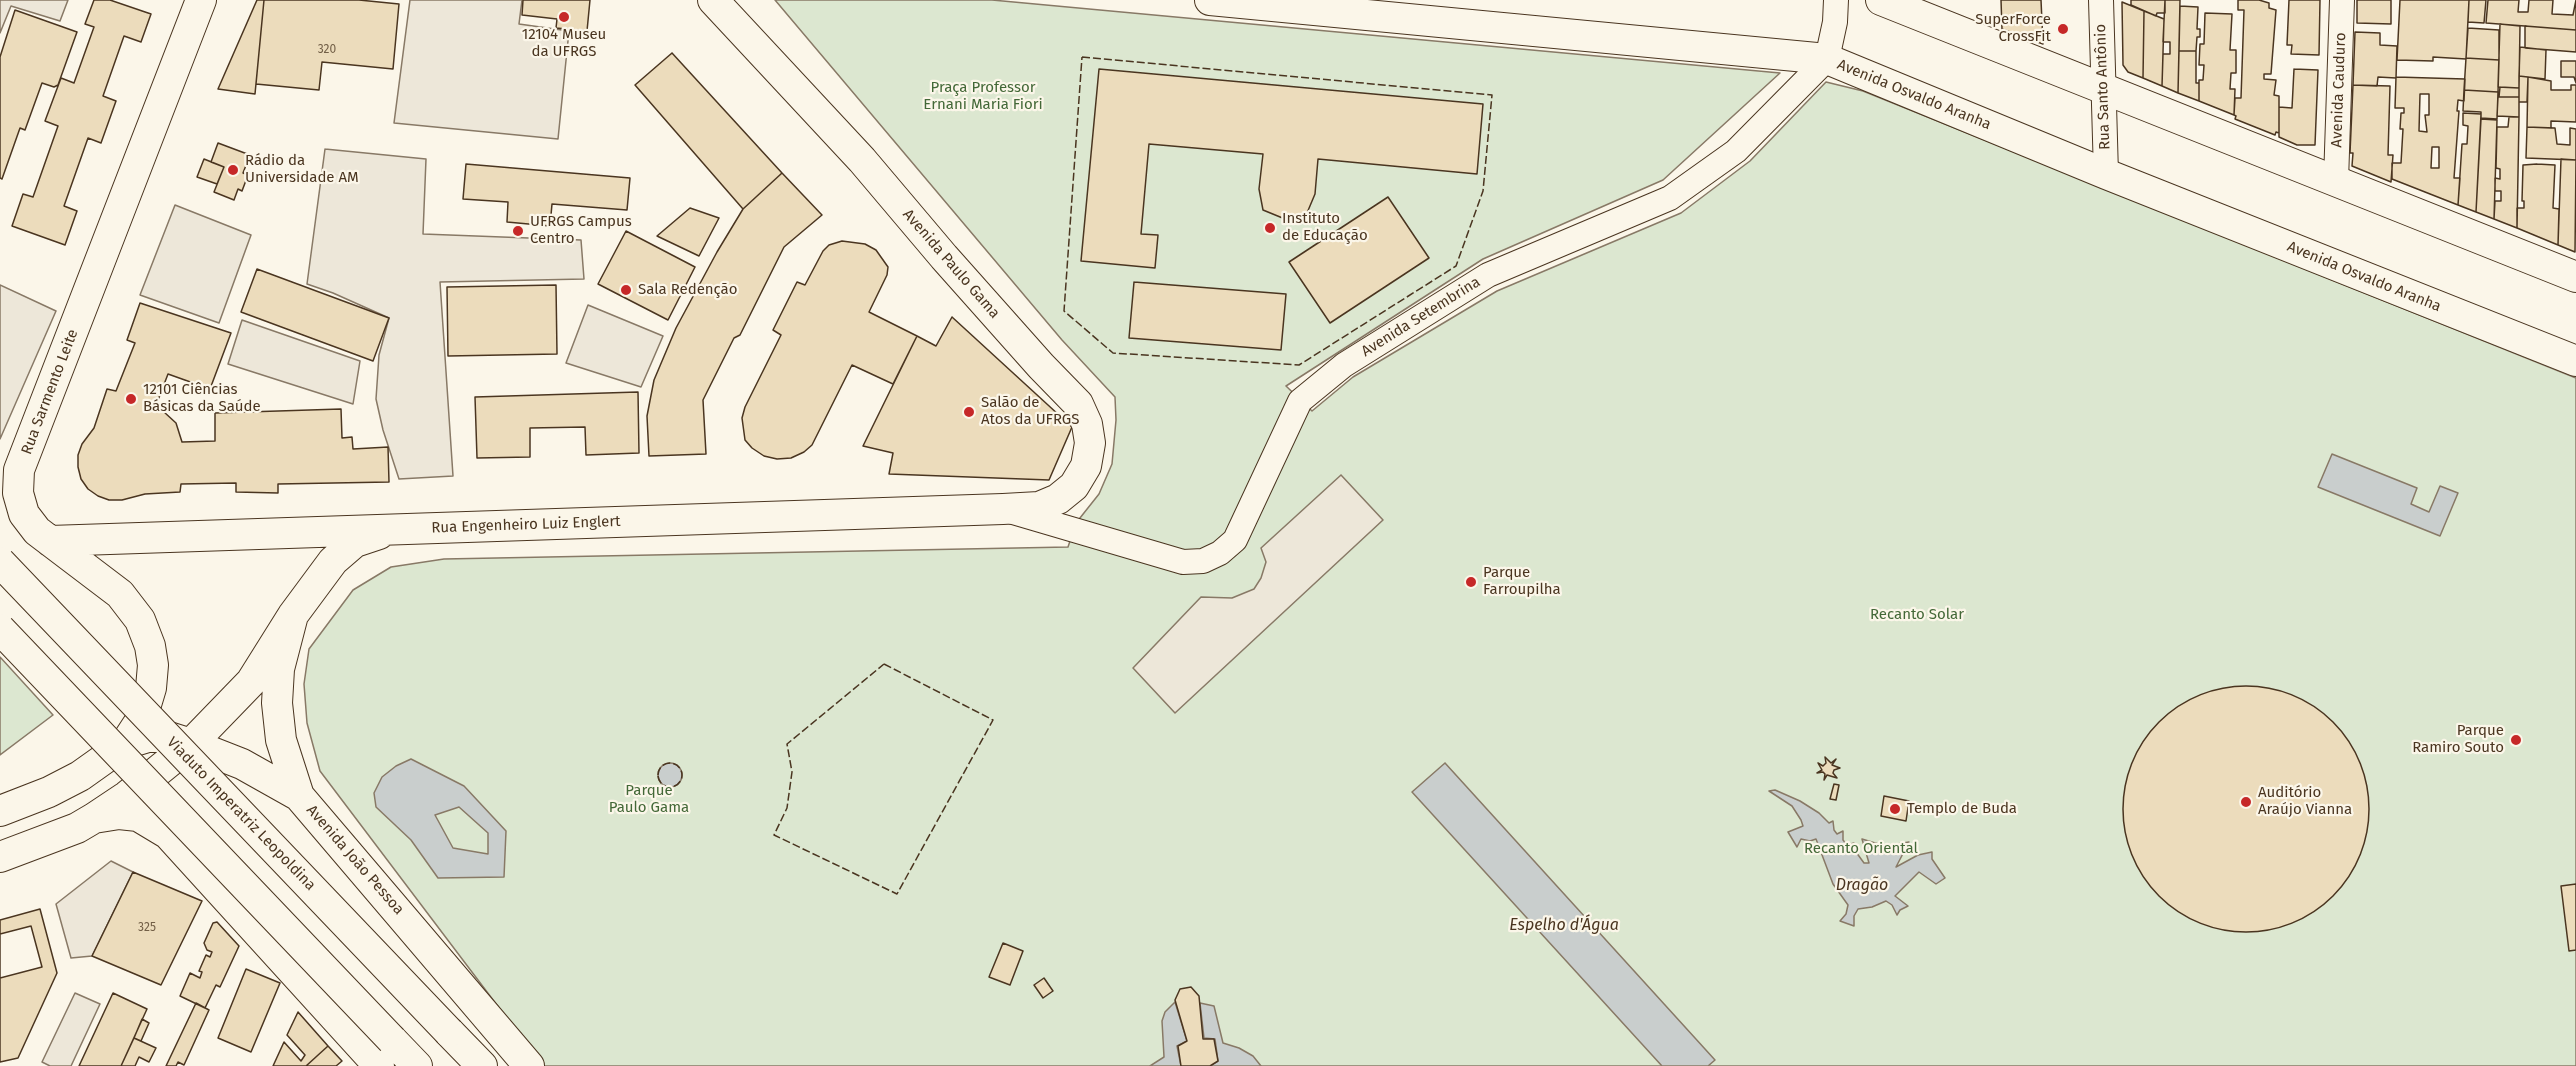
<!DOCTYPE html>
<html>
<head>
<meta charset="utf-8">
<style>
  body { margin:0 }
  canvas { display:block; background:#fbf6e9 }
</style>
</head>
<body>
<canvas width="2576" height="1066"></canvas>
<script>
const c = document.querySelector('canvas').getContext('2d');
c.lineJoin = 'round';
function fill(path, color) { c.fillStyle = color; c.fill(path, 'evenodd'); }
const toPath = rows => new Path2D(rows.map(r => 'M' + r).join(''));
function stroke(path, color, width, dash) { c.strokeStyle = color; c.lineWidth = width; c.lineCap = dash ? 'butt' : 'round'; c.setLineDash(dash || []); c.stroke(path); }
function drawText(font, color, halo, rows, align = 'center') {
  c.font = font + ' "Fira Sans",sans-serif'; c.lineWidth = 4.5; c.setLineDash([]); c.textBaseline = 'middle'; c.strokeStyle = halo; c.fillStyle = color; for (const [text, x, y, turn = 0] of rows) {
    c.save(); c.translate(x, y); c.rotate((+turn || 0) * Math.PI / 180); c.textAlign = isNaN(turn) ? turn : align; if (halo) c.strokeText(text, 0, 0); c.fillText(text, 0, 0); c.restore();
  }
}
const green = toPath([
  [775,0,992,0,1780,73,1663,180,1483,259,1286,386,1312,411,1353,377,1497,291,1681,213,1750,161,1826,82,1863,91,2576,378,2576,1066,543,1066,320,771,307,723,304,684,309,649,353,590,391,567,444,559,1068,547,1076,523,1099,494,1112,464,1116,420,1115,397,1062,340,775,0],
  [0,657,53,715,0,755,0,657]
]);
fill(green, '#dce7d0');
stroke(green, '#887966', 1.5);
const parking = toPath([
  [0,0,68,0,60,21,11,6,0,33,0,0],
  [410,0,522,0,519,24,569,31,558,139,394,123,410,0],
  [325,149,426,159,423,234,581,240,584,279,440,282,453,476,399,479,383,430,376,399,379,355,389,318,333,293,307,284,325,149],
  [175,205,251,235,219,323,140,295,175,205],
  [0,285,56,311,0,439,0,285],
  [588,305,663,336,641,387,566,363,588,305],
  [242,320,360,361,353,404,228,364,242,320],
  [1341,475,1383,520,1175,713,1133,668,1201,597,1232,598,1254,589,1261,578,1266,562,1261,548,1341,475],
  [111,861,133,872,92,956,71,958,56,904,111,861],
  [75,993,100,1004,71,1066,50,1066,42,1062,75,993]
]);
fill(parking, '#ede7d9');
stroke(parking, '#887966', 1.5);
const water = toPath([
  [2332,454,2417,488,2411,504,2429,512,2440,486,2458,493,2440,536,2318,487,2332,454],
  [411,759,464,786,506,831,504,877,438,878,411,840,376,807,374,793,382,777,396,766,411,759],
  [459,807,488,833,488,854,453,848,435,815,459,807],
  '658 775a12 12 0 1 1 24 0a12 12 0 1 1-24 0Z',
  [1445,763,1715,1060,1708,1066,1662,1066,1412,792,1445,763],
  [1775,790,1800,801,1819,813,1829,823,1833,821,1834,830,1837,834,1843,831,1843,840,1847,845,1854,843,1856,852,1864,863,1869,863,1862,839,1885,846,1909,842,1896,867,1918,855,1932,852,1932,859,1945,878,1936,884,1919,872,1895,896,1908,906,1900,910,1897,915,1892,905,1886,901,1872,907,1858,909,1854,916,1854,926,1840,921,1846,914,1848,905,1833,884,1816,839,1810,841,1801,839,1797,847,1788,832,1803,826,1801,820,1792,806,1769,791,1775,790],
  [1175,1002,1187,1041,1177,1046,1181,1066,1150,1066,1164,1057,1162,1021,1165,1012,1175,1002],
  [1200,1003,1214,1006,1223,1043,1239,1048,1253,1056,1261,1066,1210,1066,1218,1061,1215,1039,1204,1038,1200,1003]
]);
fill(water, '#c9cecd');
stroke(water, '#887966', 1.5);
const building = toPath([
  [94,0,110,0,151,14,141,42,124,36,103,96,116,101,101,143,88,138,64,206,77,211,65,245,12,226,23,194,33,197,58,126,45,121,61,78,74,83,94,27,85,24,94,0],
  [257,0,264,0,255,94,218,89,257,0],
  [264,0,359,0,399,4,393,69,322,62,319,90,256,84,264,0],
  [523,0,590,0,587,31,556,28,557,19,522,15,523,0],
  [2001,0,2041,0,2043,44,2002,29,2001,0],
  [2131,0,2165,0,2165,13,2157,13,2156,16,2131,5,2131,0],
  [2165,0,2180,0,2178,93,2162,86,2163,54,2170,54,2170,42,2163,42,2165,0],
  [2238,0,2259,0,2269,3,2269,8,2276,10,2271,74,2264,74,2264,79,2276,80,2274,95,2279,96,2279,133,2276,132,2275,135,2235,119,2236,116,2234,115,2235,98,2241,98,2244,10,2238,10,2238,0],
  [2289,0,2320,0,2319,55,2291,54,2292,45,2287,45,2289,0],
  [2357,0,2391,0,2391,24,2357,23,2357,0],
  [2400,0,2469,0,2466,59,2433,57,2433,61,2397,60,2400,0],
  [2469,0,2486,0,2484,23,2468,22,2469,0],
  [2488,0,2519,0,2518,12,2528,12,2529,0,2553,0,2552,14,2573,15,2576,0,2576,30,2486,23,2488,0],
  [2122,2,2144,11,2143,78,2128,72,2123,65,2122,2],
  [2180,6,2198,7,2197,29,2200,29,2200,37,2197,37,2196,51,2179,51,2180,6],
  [15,10,77,32,58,85,54,87,42,83,25,130,20,128,2,179,0,178,0,57,15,10],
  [2144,11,2164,19,2162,86,2143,78,2144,11],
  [2205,13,2232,14,2230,50,2236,50,2236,73,2231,73,2230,89,2235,89,2234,115,2199,101,2199,80,2203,80,2204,65,2199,65,2200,44,2204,44,2205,13],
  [2500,24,2520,26,2519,88,2498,87,2500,24],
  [2525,26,2576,30,2576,52,2525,48,2525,26],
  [2468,28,2499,30,2499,60,2466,58,2468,28],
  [2355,32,2380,33,2380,45,2397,46,2396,78,2378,77,2377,86,2353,85,2355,32],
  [2520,47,2546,50,2545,79,2519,76,2520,47],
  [2179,51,2196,51,2196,83,2199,83,2199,101,2178,93,2179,51],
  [672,53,782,173,743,209,635,85,672,53],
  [2466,58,2499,60,2498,92,2464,90,2466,58],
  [2561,61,2576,61,2576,83,2574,77,2561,77,2561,61],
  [1099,69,1483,104,1477,174,1318,159,1315,194,1307,213,1285,219,1263,210,1259,189,1263,154,1149,144,1141,234,1158,235,1155,268,1081,261,1099,69],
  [2294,69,2318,70,2315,145,2297,145,2279,137,2279,107,2292,108,2294,69],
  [2519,76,2528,77,2527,102,2519,102,2519,76],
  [2396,77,2465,79,2464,101,2458,100,2457,111,2459,111,2454,178,2460,178,2458,205,2392,179,2392,163,2401,163,2403,129,2400,129,2401,113,2404,113,2404,108,2395,108,2396,77],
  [2420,94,2429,94,2429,115,2425,115,2427,132,2419,131,2420,94],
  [2432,147,2439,147,2439,168,2431,168,2432,147],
  [2528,77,2551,81,2551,90,2571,90,2571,85,2576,85,2576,122,2551,121,2551,128,2527,127,2528,77],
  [2353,85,2390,86,2388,155,2393,155,2391,182,2352,166,2353,153,2350,153,2353,85],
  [2500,87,2519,88,2519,97,2499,97,2500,87],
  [2464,90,2498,92,2497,119,2481,118,2481,112,2463,111,2464,90],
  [2498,97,2519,97,2519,117,2497,116,2498,97],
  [2463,113,2481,114,2476,212,2458,205,2462,144,2467,144,2468,126,2463,125,2463,113],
  [2509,117,2519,117,2517,228,2494,219,2495,201,2501,201,2501,191,2495,191,2495,178,2500,179,2500,169,2496,168,2497,127,2508,127,2509,117],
  [2481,119,2497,120,2494,219,2476,212,2481,119],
  [2527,127,2555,128,2557,144,2570,145,2570,128,2576,129,2576,160,2526,158,2527,127],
  [218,143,250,155,243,173,248,175,242,191,238,189,234,200,214,192,224,167,211,162,218,143],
  [204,159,224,167,217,184,197,177,204,159],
  [2561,159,2576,160,2575,252,2558,245,2561,159],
  [466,164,630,178,627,210,552,204,550,226,507,222,508,202,463,199,466,164],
  [2537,164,2555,165,2553,208,2559,209,2558,245,2517,228,2517,208,2524,208,2524,201,2522,201,2523,165,2537,164],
  [782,173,822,215,784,247,740,335,734,338,703,400,706,454,649,456,647,416,654,380,676,328,717,252,743,209,782,173],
  [1388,197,1429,258,1330,323,1289,262,1388,197],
  [690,208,719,218,699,256,657,236,690,208],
  [626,231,695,267,668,320,598,284,626,231],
  [842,241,865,244,876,250,888,267,887,275,869,312,917,336,893,384,852,365,812,445,804,452,791,458,777,459,764,456,752,448,745,440,742,418,745,407,781,335,773,330,797,282,805,285,823,251,829,245,842,241],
  [257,269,389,318,373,361,241,312,257,269],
  [1134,282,1286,294,1281,350,1129,338,1134,282],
  [556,285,557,354,448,356,447,287,556,285],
  [140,303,231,333,210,389,168,374,155,408,164,412,176,423,182,442,215,441,215,413,341,409,342,438,352,437,353,449,388,447,389,482,278,484,278,493,236,492,236,483,181,484,180,492,145,494,122,500,109,500,98,496,88,489,81,479,78,467,78,455,82,444,94,428,107,389,116,391,135,343,127,340,140,303],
  [952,317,1072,427,1049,480,889,474,893,453,863,446,917,336,936,346,952,317],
  [638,392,639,453,586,455,585,427,530,428,530,457,477,458,475,397,638,392],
  '2123 809a123 123 0 1 1 246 0a123 123 0 1 1-246 0Z',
  [1825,757,1831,763,1836,759,1832,765,1840,768,1834,770,1833,773,1837,778,1827,775,1824,780,1825,774,1823,772,1817,773,1822,770,1818,763,1823,766,1826,763,1825,757],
  [1834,784,1839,785,1836,800,1830,799,1834,784],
  [1884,796,1909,801,1906,821,1881,816,1884,796],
  [133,872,202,901,161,985,92,956,133,872],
  [2576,884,2576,950,2569,951,2561,886,2576,884],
  [40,909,57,973,18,1058,0,1062,0,920,40,909],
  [217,922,239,946,220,987,216,985,205,1008,180,996,190,973,200,978,202,972,199,971,206,955,210,957,212,952,207,950,204,943,213,923,217,922],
  [31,926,42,967,0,978,0,934,31,926],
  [1003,943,1023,951,1010,985,989,977,1003,943],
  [246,969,280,983,251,1052,218,1038,246,969],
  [1044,978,1053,991,1043,998,1034,985,1044,978],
  [1191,987,1199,996,1203,1039,1214,1039,1218,1061,1210,1066,1181,1066,1178,1046,1187,1041,1175,1000,1180,989,1191,987],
  [113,993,147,1009,121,1066,79,1066,113,993],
  [196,1003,209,1010,184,1065,178,1062,176,1066,166,1066,196,1003],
  [298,1012,328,1046,306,1066,273,1066,284,1042,301,1061,305,1055,287,1035,298,1012],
  [142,1019,149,1023,141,1041,134,1038,142,1019],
  [134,1038,156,1048,149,1062,139,1057,135,1066,121,1066,134,1038],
  [328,1046,342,1061,336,1066,306,1066,328,1046]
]);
fill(building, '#ecdcbc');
stroke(building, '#4a3520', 1.5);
const minor = toPath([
  [2101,0,2106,174],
  [2336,181,2342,0],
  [1013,512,1183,562,1203,561,1220,553,1235,540,1300,401,1344,365,1488,275,1670,198,1736,151,1827,59,1835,22,1836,0]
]);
const major = toPath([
  [1210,0,1827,59,2106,174,2576,361],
  [1881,0,2576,277],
  [50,541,1003,509,1039,507,1058,499,1074,486,1086,466,1090,443,1087,424,1078,404,1041,366,944,257,862,160,713,0],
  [293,615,279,669,277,703,281,740,299,796,529,1066],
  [125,744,142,718,151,688,153,665,150,646,140,620,120,594,37,531,24,514,18,493,19,470,201,0],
  [0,811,49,792,80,776,125,744,148,737,169,737,191,744,242,764,299,796],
  [94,818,119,814,138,816,168,834,379,1066],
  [0,857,77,828,94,818,127,796,191,744,251,682,293,615,333,561,355,542,379,534],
  [449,1032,482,1066],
  [392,1040,417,1066]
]);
stroke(minor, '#4a3520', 26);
stroke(major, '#4a3520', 32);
stroke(minor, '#fbf6e9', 24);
stroke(major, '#fbf6e9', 30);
const majorBridge = toPath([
  [0,562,449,1032],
  [0,629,392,1040]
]);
stroke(majorBridge, '#4a3520', 32, []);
stroke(majorBridge, '#fbf6e9', 30);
stroke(toPath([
  [1082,57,1492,95,1483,191,1456,266,1299,365,1113,353,1064,311,1082,57],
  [884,664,993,720,897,894,774,835,787,808,792,772,787,744,884,664],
  '658 775a12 12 0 1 1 24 0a12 12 0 1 1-24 0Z'
]), '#4a3520', 1.5, [8, 3]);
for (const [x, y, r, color] of [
  [564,17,6,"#c62828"],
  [2063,29,6,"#c62828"],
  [233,170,6,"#c62828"],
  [1270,228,6,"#c62828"],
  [518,231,6,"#c62828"],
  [626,290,6,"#c62828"],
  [131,399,6,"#c62828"],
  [969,412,6,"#c62828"],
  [1471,582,6,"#c62828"],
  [2516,740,6,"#c62828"],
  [2246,802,6,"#c62828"],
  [1895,809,6,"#c62828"]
]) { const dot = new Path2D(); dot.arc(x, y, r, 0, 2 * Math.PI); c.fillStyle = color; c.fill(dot); stroke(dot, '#fbf6e9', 2); }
drawText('12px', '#725f47', null, [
  ["320",327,50],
  ["325",147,928]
]);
drawText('15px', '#4a3520', '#fbf6e9', [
  ["SuperForce",2051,20,"right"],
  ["CrossFit",2051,37,"right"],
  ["12104 Museu",564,35,"center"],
  ["da UFRGS",564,52,"center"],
  ["Rádio da",245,161],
  ["Universidade AM",245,178],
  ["Instituto",1282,219],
  ["de Educação",1282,236],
  ["UFRGS Campus",530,222],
  ["Centro",530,239],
  ["Sala Redenção",638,290],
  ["12101 Ciências",143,390],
  ["Básicas da Saúde",143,407],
  ["Salão de",981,403],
  ["Atos da UFRGS",981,420],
  ["Parque",1483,573],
  ["Farroupilha",1483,590],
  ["Parque",2504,731,"right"],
  ["Ramiro Souto",2504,748,"right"],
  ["Auditório",2258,793],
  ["Araújo Vianna",2258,810],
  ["Templo de Buda",1907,809]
], 'left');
drawText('15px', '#4a3520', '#fbf6e9', [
  ["Rua Santo Antônio",2103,87,-92],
  ["Avenida Cauduro",2339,90,-88],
  ["Avenida Osvaldo Aranha",1914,95,22],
  ["Avenida Paulo Gama",951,264,49],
  ["Avenida Osvaldo Aranha",2364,277,22],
  ["Avenida Setembrina",1421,317,-32],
  ["Rua Sarmento Leite",50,392,-69],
  ["Rua Engenheiro Luiz Englert",526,525,-2],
  ["Viaduto Imperatriz Leopoldina",241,814,46],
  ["Avenida João Pessoa",355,860,49]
]);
drawText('15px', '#436837', '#fbf6e9', [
  ["Praça Professor",983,88],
  ["Ernani Maria Fiori",983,105],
  ["Recanto Solar",1917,615],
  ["Parque",649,791],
  ["Paulo Gama",649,808],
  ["Recanto Oriental",1861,849]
]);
drawText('italic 16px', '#4a3520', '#fbf6e9', [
  ["Dragão",1862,886],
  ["Espelho d'Água",1564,926]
]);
</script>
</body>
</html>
